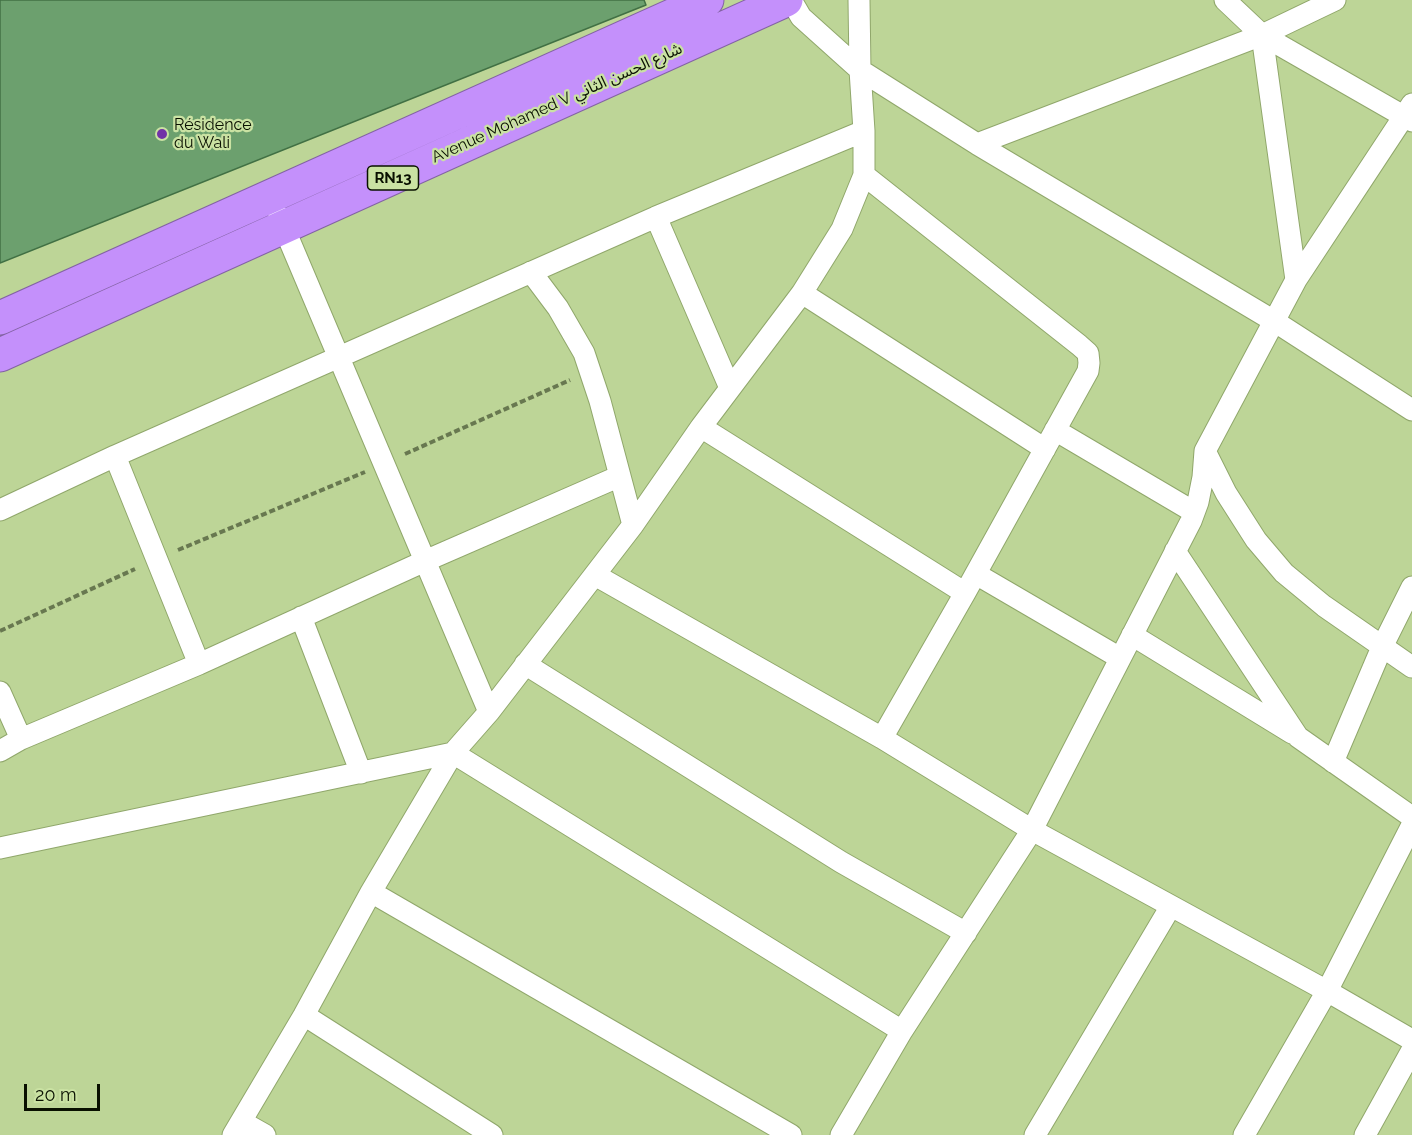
<!DOCTYPE html>
<html>
<head>
<meta charset="utf-8">
<style>
  body { margin:0 }
  #map { position:relative; width:1412px; height:1135px; overflow:hidden; background:#bdd597; font-family:Raleway,sans-serif }
  canvas { display:block }
  .scale { position:absolute; left:24px; top:1084px; width:76px; height:27px; box-sizing:border-box; border:3px solid #091000; border-top:0; padding-left:8px; font-size:18px; line-height:21px; white-space:nowrap; color:#091000; -webkit-text-stroke:4px #cae2a3; paint-order:stroke }
</style>
</head>
<body>
<div id="map">
<canvas width="1412" height="1135"></canvas>
<div class="scale">20 m</div>
</div>
<script>
const c = document.querySelector('canvas').getContext('2d');
c.lineJoin = 'round';
function fill(path, color) { c.fillStyle = color; c.fill(path, 'evenodd'); }
const toPath = rows => new Path2D(rows.map(r => 'M' + r).join(''));
function stroke(path, color, width, dash) { c.strokeStyle = color; c.lineWidth = width; c.lineCap = dash ? 'butt' : 'round'; c.setLineDash(dash || []); c.stroke(path); }
function drawText(font, color, halo, rows, align = 'center') {
  c.font = font + ' Raleway,"Noto Sans Arabic",sans-serif'; c.lineWidth = 4.5; c.setLineDash([]); c.textBaseline = 'middle'; c.strokeStyle = halo; c.fillStyle = color; for (const [text, x, y, turn = 0] of rows) {
    c.save(); c.translate(x, y); c.rotate((+turn || 0) * Math.PI / 180); c.textAlign = isNaN(turn) ? turn : align; if (halo) c.strokeText(text, 0, 0); c.fillText(text, 0, 0); c.restore();
  }
}
const building = toPath([
  [0,0,644,0,646,5,0,263,0,0]
]);
fill(building, '#6ca06e');
stroke(building, '#417044', 1.5);
const street = toPath([
  [791,0,801,17,860,70,859,0],
  [1225,0,1262,35,1412,121],
  [1262,35,1296,280],
  [860,70,977,144,1274,321,1412,410],
  [977,144,1262,35,1335,0],
  [864,175,1079,345,1088,353,1089,363,1088,371,965,593,882,738],
  [279,216,489,712],
  [656,217,730,388],
  [531,272,558,308,584,353,600,401,633,525],
  [802,293,1045,449],
  [701,427,965,593],
  [1055,430,1194,512],
  [1206,453,1226,493,1256,540,1284,573,1324,606,1412,667],
  [0,510,115,456,656,217,864,131],
  [1175,551,1298,737,1412,817],
  [976,574,1120,658],
  [595,575,882,738,1032,830,1327,991,1412,1040],
  [301,617,361,773],
  [1132,635,1292,733],
  [199,664,425,561,620,476],
  [525,664,841,862,966,933],
  [0,692,21,739],
  [0,751,21,739,199,664,115,456],
  [1333,762,1382,647,1412,587],
  [0,848,453,753,902,1031],
  [371,892,791,1135],
  [304,1015,492,1135],
  [242,1122,265,1135],
  [233,1135,304,1015,371,892,453,753,489,712,633,525,701,427,802,293,842,229,864,175,864,131,860,70],
  [841,1135,902,1031,1032,830,1191,521,1198,502,1203,477,1205,451,1296,280,1412,104],
  [1035,1135,1171,906],
  [1244,1135,1327,991,1412,825],
  [1365,1135,1412,1050]
]);
const highway = toPath([
  [0,318,707,0],
  [0,355,786,0]
]);
stroke(street, '#90a76b', 23);
stroke(highway, '#8363a3', 35);
stroke(toPath([
  [405,454,570,380],
  [178,550,365,472],
  [0,631,135,569]
]), '#687850', 4, [6, 3]);
stroke(street, '#fff', 21);
stroke(highway, '#c490fb', 33);
for (const [x, y, r, color] of [
  [162,134,6,"#7232a7"]
]) { const dot = new Path2D(); dot.arc(x, y, r, 0, 2 * Math.PI); c.fillStyle = color; c.fill(dot); stroke(dot, '#cae2a3', 2); }
for (const [x, y, w] of [
  [393,178,51]
]) { const box = new Path2D(); box.roundRect(x - w / 2, y - 12, w, 24, 4.5); c.fillStyle = '#cae2a3'; c.fill(box); stroke(box, '#091000', 1.5); }
drawText('bold 15px', '#091000', null, [
  ["RN13",393,178]
]);
drawText('16px', '#091000', '#cae2a3', [
  ["Avenue Mohamed V شارع الحسن الثاني",557,103,-24]
]);
drawText('16px', '#091000', '#cae2a3', [
  ["Résidence",174,125],
  ["du Wali",174,143]
], 'left');
</script>
</body>
</html>
